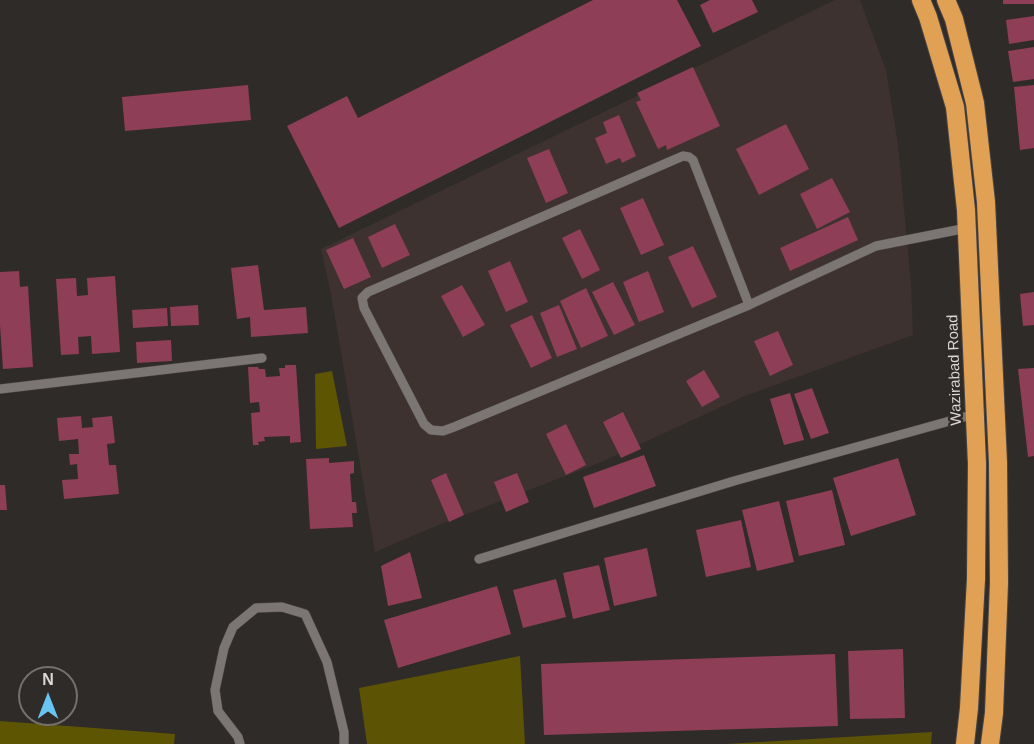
<!DOCTYPE html>
<html>
<head>
<meta charset="utf-8">
<style>
  body { margin:0 }
  #map { position:relative; width:1034px; height:744px; overflow:hidden; background:#2f2b29; font-family:Helvetica,sans-serif }
  canvas { display:block }
  .north { position:absolute; left:18px; top:666px; width:60px; height:60px; box-sizing:border-box; background:#2f2b29; border:2px solid #73706e; border-radius:50%; rotate:0deg; font-size:16px; font-weight:700; line-height:24px; text-align:center; color:#dad7d6 }
  .north::after { content:''; display:block; margin:auto; width:21px; height:27px; background:#68c4f0; clip-path:polygon(50% 0,100% 100%,50% 72%,0 100%) }
</style>
</head>
<body>
<div id="map">
<canvas width="1034" height="744"></canvas>
<div class="north">N</div>
</div>
<script>
const c = document.querySelector('canvas').getContext('2d');
c.lineJoin = 'round';
function fill(path, color) { c.fillStyle = color; c.fill(path, 'evenodd'); }
const toPath = rows => new Path2D(rows.map(r => 'M' + r).join(''));
function stroke(path, color, width, dash) { c.strokeStyle = color; c.lineWidth = width; c.lineCap = dash ? 'butt' : 'round'; c.setLineDash(dash || []); c.stroke(path); }
function drawText(font, color, halo, rows, align = 'center') {
  c.font = font + ' Helvetica,sans-serif'; c.lineWidth = 5; c.setLineDash([]); c.textBaseline = 'middle'; c.strokeStyle = halo; c.fillStyle = color; for (const [text, x, y, turn = 0] of rows) {
    c.save(); c.translate(x, y); c.rotate((+turn || 0) * Math.PI / 180); c.textAlign = isNaN(turn) ? turn : align; if (halo) c.strokeText(text, 0, 0); c.fillText(text, 0, 0); c.restore();
  }
}
fill(toPath([
  [835,0,860,0,886,70,898,144,911,284,913,335,745,396,599,463,436,526,375,552,331,294,321,249]
]), '#3d322f');
fill(toPath([
  [332,371,347,446,316,449,315,374],
  [0,721,175,734,174,744,0,744]
]), '#5e5503');
fill(toPath([
  [520,656,525,744,367,744,359,688],
  [932,732,931,744,726,744]
]), '#5c5305');
fill(toPath([
  [593,0,677,0,701,46,339,228,287,126,347,96,358,118],
  [710,0,752,0,758,12,713,33,700,5],
  [1003,0,1034,0,1034,4,1003,4],
  [1034,16,1034,40,1009,44,1006,20],
  [1034,47,1034,79,1013,82,1008,51],
  [693,67,720,126,667,150,666,145,658,149,636,102,641,100,637,93],
  [248,85,251,120,125,131,122,97],
  [1034,85,1034,148,1020,150,1014,87],
  [619,115,636,156,622,163,620,158,606,164,595,138,607,133,603,122],
  [786,124,809,169,759,195,736,149],
  [549,149,568,193,546,203,527,158],
  [832,178,850,212,817,229,800,194],
  [643,198,664,245,641,255,620,208],
  [848,217,858,240,790,271,780,248],
  [395,224,410,255,382,268,368,237],
  [580,229,600,270,582,279,562,238],
  [353,238,371,277,344,289,326,250],
  [693,246,717,297,692,308,668,257],
  [510,261,528,302,506,312,488,271],
  [258,265,264,310,306,307,308,333,251,337,250,317,237,319,231,268],
  [19,271,20,287,28,286,33,367,3,369,0,325,0,272],
  [648,271,664,312,639,322,623,282],
  [115,276,120,352,92,354,91,336,78,337,79,354,61,355,56,279,76,278,77,296,88,295,87,278],
  [613,282,635,325,614,335,592,292],
  [462,285,485,325,463,337,441,296],
  [586,288,608,336,581,348,560,301],
  [1034,292,1034,325,1023,326,1020,294],
  [198,305,199,325,171,326,170,307],
  [559,305,577,349,557,357,540,313],
  [167,308,168,326,133,328,132,310],
  [532,315,552,358,531,368,510,325],
  [778,331,793,365,770,376,754,341],
  [171,340,172,361,137,363,136,342],
  [285,365,296,365,301,442,290,443,290,436,264,437,265,441,258,442,259,445,253,445,251,413,260,412,259,402,250,403,248,367,258,367,259,369,265,369,266,377,280,376,279,368,285,368],
  [1034,368,1034,456,1028,457,1018,369],
  [704,370,720,397,702,407,686,381],
  [812,388,829,433,811,439,794,394],
  [790,393,804,440,784,445,770,399],
  [623,412,641,449,621,458,603,422],
  [81,416,82,428,93,427,92,418,112,416,115,443,107,444,109,465,116,465,119,494,64,499,62,480,78,479,77,464,70,465,69,454,79,454,78,439,59,441,57,418],
  [566,424,586,465,566,475,546,434],
  [644,455,656,486,594,508,583,477],
  [329,458,329,463,354,461,354,473,350,474,352,502,356,502,357,513,352,513,353,527,310,529,306,459],
  [898,458,916,515,851,536,833,478],
  [446,473,464,515,449,522,431,480],
  [517,473,529,502,506,512,494,482],
  [0,485,5,485,7,510,0,510],
  [832,490,845,545,799,556,786,501],
  [779,501,794,562,757,571,742,510],
  [741,520,751,567,706,577,696,530],
  [647,548,657,596,614,606,604,558],
  [410,552,422,598,388,606,381,566],
  [599,565,610,610,573,619,563,573],
  [556,579,566,617,523,628,513,590],
  [497,586,511,634,398,668,384,620],
  [903,649,905,718,850,719,848,651],
  [835,654,838,726,544,735,541,664]
]), '#8e3e56');
const lane = toPath([
  [749,305,693,160,689,157,683,156,368,292,362,298,364,308,424,424,431,430,443,431,454,427,749,305,876,246,967,228],
  [0,389,262,358],
  [479,559,734,481,975,414],
  [240,744,238,737,218,711,215,690,224,648,233,627,256,608,282,607,305,614,327,662,344,732,344,744]
]);
const highway = toPath([
  [921,0,928,17,955,107,966,210,977,464,976,579,969,708,965,744],
  [946,0,954,19,975,103,986,202,998,463,999,583,994,713,990,744]
]);
stroke(lane, '#4a4645', 10);
stroke(highway, '#4a4645', 20);
stroke(lane, '#7b7674', 9);
stroke(highway, '#e1a155', 18);
drawText('15px', '#dad7d6', '#2f2b29', [
  ["Wazirabad Road",955,370,-92]
]);
</script>
</body>
</html>
